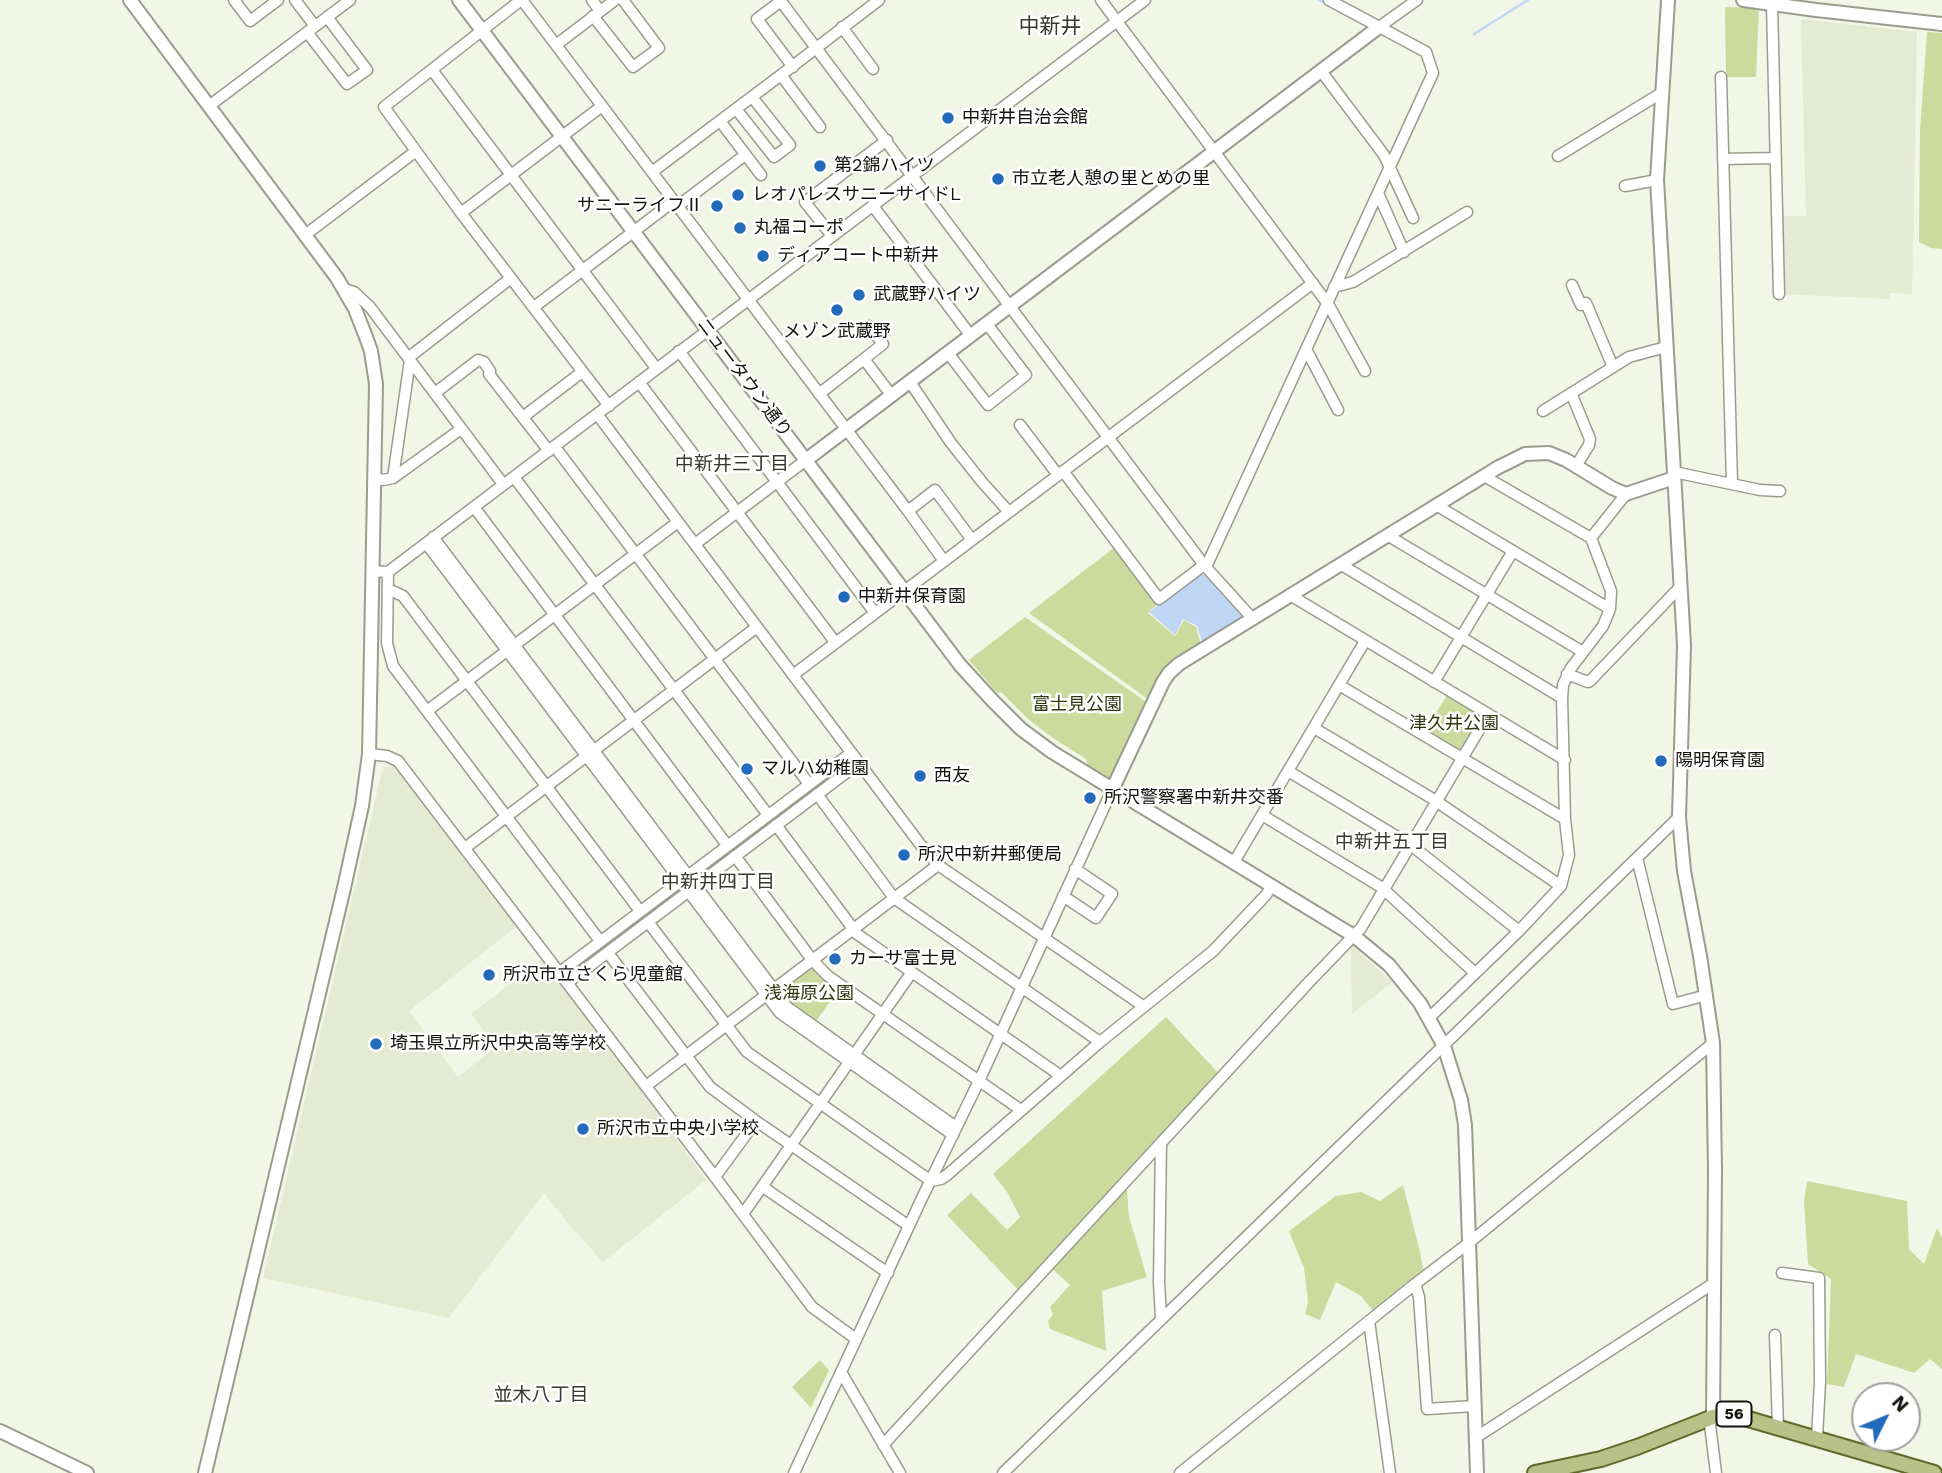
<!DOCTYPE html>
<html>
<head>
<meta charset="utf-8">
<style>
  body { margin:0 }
  #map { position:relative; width:1942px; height:1473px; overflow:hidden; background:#f2f6e6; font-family:"Work Sans",sans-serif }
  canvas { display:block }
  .north { position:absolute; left:1851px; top:1382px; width:70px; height:70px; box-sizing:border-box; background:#fff; border:2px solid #a0a19f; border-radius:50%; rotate:47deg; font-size:19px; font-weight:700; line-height:28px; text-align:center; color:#12130e }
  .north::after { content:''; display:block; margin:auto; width:24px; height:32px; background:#226aba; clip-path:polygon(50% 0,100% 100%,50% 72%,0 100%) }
</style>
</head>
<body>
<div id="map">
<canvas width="1942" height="1473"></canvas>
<div class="north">N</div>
</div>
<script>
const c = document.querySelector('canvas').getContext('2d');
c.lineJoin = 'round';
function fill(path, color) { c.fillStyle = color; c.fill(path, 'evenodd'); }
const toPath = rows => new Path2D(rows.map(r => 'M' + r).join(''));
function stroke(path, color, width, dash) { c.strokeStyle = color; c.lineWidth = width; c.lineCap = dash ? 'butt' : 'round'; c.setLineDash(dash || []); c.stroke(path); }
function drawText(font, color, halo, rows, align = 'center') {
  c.font = font + ' "Work Sans","Noto Sans JP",sans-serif'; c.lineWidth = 5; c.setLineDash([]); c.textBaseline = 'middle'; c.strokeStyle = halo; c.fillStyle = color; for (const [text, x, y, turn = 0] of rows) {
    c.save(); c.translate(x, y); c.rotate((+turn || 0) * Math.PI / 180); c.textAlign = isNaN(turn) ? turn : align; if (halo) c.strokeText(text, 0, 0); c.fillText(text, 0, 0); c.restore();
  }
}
fill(toPath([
  [1801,19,1917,32,1912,294,1889,293,1889,299,1782,294,1780,216,1806,216],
  [394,766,517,926,409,1011,458,1077,496,1047,471,1014,542,959,628,1072,706,1180,603,1262,567,1222,544,1193,449,1318,263,1278,383,767],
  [1351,945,1392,982,1352,1014]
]), '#e5ead3');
fill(toPath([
  [1725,7,1759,8,1756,77,1726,77],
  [1927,32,1942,33,1942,249,1931,248,1919,242,1920,131],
  [1115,547,1158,604,1148,613,1175,636,1184,620,1196,627,1201,644,1149,700,1029,613],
  [1025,617,1149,704,1112,779,1088,765,1086,759,1053,738,1028,719,1002,693,996,692,969,660],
  [1447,695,1483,717,1461,753,1425,731],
  [810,967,814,967,839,989,814,1024,798,1012,781,994,781,989],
  [1166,1017,1221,1076,1126,1177,1129,1217,1147,1277,1102,1291,1106,1351,1050,1329,1048,1321,1053,1314,1050,1307,1070,1285,1047,1264,1020,1292,947,1215,971,1193,1007,1230,1020,1217,1007,1192,993,1174],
  [1807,1181,1907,1201,1909,1249,1924,1264,1937,1228,1942,1238,1942,1369,1930,1359,1914,1373,1856,1354,1844,1387,1827,1384,1831,1279,1808,1264,1804,1201],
  [1403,1185,1420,1252,1423,1269,1373,1311,1361,1296,1336,1282,1320,1320,1305,1314,1308,1302,1304,1268,1289,1231,1336,1196,1361,1192,1380,1201],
  [820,1360,829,1370,811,1408,792,1387]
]), '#cdda9e');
fill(toPath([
  [1198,575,1208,575,1242,614,1241,618,1202,642,1197,626,1183,619,1175,635,1149,612]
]), '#bfd7f5');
stroke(toPath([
  [1319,0,1367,26],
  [1474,34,1528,0]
]), '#bfd7f5', 2.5);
const minor = toPath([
  [234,0,250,21,278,0],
  [295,0,315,26],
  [521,0,384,107,461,213,609,406],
  [522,0,908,511,944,561],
  [592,0,600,11],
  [780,0,1204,565,1252,618],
  [1101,0,1328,304,1365,371],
  [781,1,757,19,793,67],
  [1772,4,1779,294],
  [593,16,633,67,659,48,623,0],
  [842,27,873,69],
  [1379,27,1417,0],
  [307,32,347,84,367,70,327,17],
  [556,45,615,0],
  [432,70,656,368],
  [1321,71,1384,155,1413,218],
  [781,75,820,127],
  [1721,77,1732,484],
  [209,106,350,0],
  [736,109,774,157,790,145,752,97],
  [720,121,761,175],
  [1558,156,1663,92],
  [1723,159,1776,158],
  [652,172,781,75,879,0],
  [1625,186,1657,180],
  [1378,193,1404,252],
  [678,206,745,155],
  [873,206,971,336],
  [461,213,602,106],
  [305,235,416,151],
  [832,236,805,202,887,140],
  [1572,285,1581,305,1586,303,1613,367],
  [1334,287,1353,282,1467,212],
  [344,289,354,292,370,307,503,484],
  [534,307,674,201],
  [869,326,883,344,864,359,892,396],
  [1306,349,1338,410],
  [679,351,875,613],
  [948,353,988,405,1026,375,987,324],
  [408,358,511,278],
  [639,382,835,642],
  [910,382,951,443,982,482,1009,512],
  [435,393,478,360,484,362,490,371,489,374,549,451],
  [1571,393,1590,439,1589,445,1576,466],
  [819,394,864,359],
  [1543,411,1629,357,1666,347],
  [597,414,923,848,938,865,1143,1006],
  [523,417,582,372],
  [1020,425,1058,475],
  [555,447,809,784],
  [1063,471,1159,599,1204,565],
  [1674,472,1760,490,1780,491],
  [1484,476,1591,538],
  [514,477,768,815],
  [374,478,383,480,393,478,410,360],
  [393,478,461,429],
  [1436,505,1610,609],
  [474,507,727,845],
  [908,511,935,490,972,540],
  [1387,535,1583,652],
  [433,537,787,1007,956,1127],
  [426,543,780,1013,953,1135],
  [695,544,806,460],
  [1340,564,1562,698],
  [1206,567,1433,73,1426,52,1329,0],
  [372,571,388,572,1145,0],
  [388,572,387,643,393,666,600,941],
  [388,589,403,596,640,911],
  [1290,595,1565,760],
  [1567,674,1588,682,1591,680,1680,587],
  [793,675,1313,283],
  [1434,682,1513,551],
  [1339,685,1565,819],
  [427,711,678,522],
  [1314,728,1433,799,1561,886],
  [369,754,387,756,398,761,715,1177,812,1307,856,1339],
  [1288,771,1411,845,1519,931],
  [817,794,894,898,1100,1042],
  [1262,815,1381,887,1475,973],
  [776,825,857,934,1061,1076],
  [465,848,757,627],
  [735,856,813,961,828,976,1021,1110],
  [1637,858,1673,1004,1707,995],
  [1234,862,1365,641],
  [1063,896,1096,918,1112,894,1075,869],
  [648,922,747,1052,931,1181,941,1179,947,1175,1100,1042,1213,951,1266,895,1272,885],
  [608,953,710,1087,756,1121,909,1226],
  [560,972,851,753],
  [567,983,859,763],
  [1429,1018,1519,931,1561,886,1569,855,1565,819,1562,698,1563,685,1571,668,1603,626,1610,609,1611,591,1591,538,1626,494],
  [646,1086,938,865],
  [715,1177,756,1121],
  [763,1187,888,1273],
  [743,1214,912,972],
  [1782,1273,1819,1278,1820,1382,1817,1438],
  [1415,1284,1419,1297,1427,1409,1474,1406],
  [1161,1318,1159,1282,1161,1143],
  [1369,1321,1390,1473],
  [1775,1335,1778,1427],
  [841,1372,900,1473],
  [1713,1417,1710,1425,1716,1473],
  [1475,1438,1714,1283],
  [883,1445,1310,981,1361,928,1488,715],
  [794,1473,922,1198,979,1081,1112,790],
  [1003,1473,1679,817],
  [1180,1473,1415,1284,1470,1242,1713,1043]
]);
const tertiary = toPath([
  [130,0,337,278,355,309,366,337,371,351,376,384,369,754,362,806,344,888,205,1473],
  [459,0,960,665,992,700,1021,729,1052,752,1354,936,1389,965,1420,1003,1444,1046,1461,1100,1465,1125,1477,1473],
  [1668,0,1657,180,1684,645,1679,817,1684,871,1700,956,1713,1043,1715,1171,1713,1417],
  [1743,0,1816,10,1942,24],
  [806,460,1379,27],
  [1112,790,1163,682,1169,673,1179,664,1497,468,1525,454,1549,453,1566,460,1612,488,1626,494,1674,478],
  [0,1431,87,1473]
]);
const primary = toPath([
  [1535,1473,1601,1459,1637,1447,1713,1417,1731,1414,1934,1473]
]);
stroke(minor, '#9a9d8e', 13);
stroke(tertiary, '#9a9d8e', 16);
stroke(primary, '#5e6929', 18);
stroke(minor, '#fff', 10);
stroke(tertiary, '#fff', 12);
stroke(primary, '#b7c188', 14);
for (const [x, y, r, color] of [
  [948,118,7,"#226aba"],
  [820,166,7,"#226aba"],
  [998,179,7,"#226aba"],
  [738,195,7,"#226aba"],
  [717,206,7,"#226aba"],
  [740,228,7,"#226aba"],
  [763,256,7,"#226aba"],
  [859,295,7,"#226aba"],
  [837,310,7,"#226aba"],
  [844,597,7,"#226aba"],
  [1661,761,7,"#226aba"],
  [747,769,7,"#226aba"],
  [920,776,7,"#226aba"],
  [1090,798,7,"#226aba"],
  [904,855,7,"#226aba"],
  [835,959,7,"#226aba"],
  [489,975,7,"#226aba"],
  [376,1044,7,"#226aba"],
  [583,1129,7,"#226aba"]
]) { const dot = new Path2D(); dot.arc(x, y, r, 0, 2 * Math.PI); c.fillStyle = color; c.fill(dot); stroke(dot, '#fff', 2.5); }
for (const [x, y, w] of [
  [1734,1414,35]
]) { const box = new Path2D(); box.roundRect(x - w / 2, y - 12.5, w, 25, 5); c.fillStyle = '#fff'; c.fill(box); stroke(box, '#12130e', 2); }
drawText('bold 16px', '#12130e', null, [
  ["56",1734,1414]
]);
drawText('18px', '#12130e', '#fff', [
  ["中新井自治会館",962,118],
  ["第2錦ハイツ",834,166],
  ["市立老人憩の里とめの里",1012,179],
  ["レオパレスサニーサイドL",752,195],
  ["サニーライフⅡ",703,206,"right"],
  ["丸福コーポ",754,228],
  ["ディアコート中新井",777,256],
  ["武蔵野ハイツ",873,295],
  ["メゾン武蔵野",837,332,"center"],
  ["中新井保育園",858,597],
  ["陽明保育園",1675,761],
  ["マルハ幼稚園",761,769],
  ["西友",934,776],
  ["所沢警察署中新井交番",1104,798],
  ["所沢中新井郵便局",918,855],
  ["カーサ富士見",849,959],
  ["所沢市立さくら児童館",503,975],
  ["埼玉県立所沢中央高等学校",390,1044],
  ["所沢市立中央小学校",597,1129]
], 'left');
drawText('18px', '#12130e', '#fff', [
  ["ニュータウン通り",744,378,53]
]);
drawText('18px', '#31380f', '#fff', [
  ["富士見公園",1077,705],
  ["津久井公園",1454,724],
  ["浅海原公園",809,994]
]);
drawText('19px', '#383b2e', '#fff', [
  ["中新井三丁目",732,464],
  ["中新井五丁目",1392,842],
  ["中新井四丁目",718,882],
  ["並木八丁目",541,1395]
]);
drawText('21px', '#383b2e', '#fff', [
  ["中新井",1050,27]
]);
</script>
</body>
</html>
